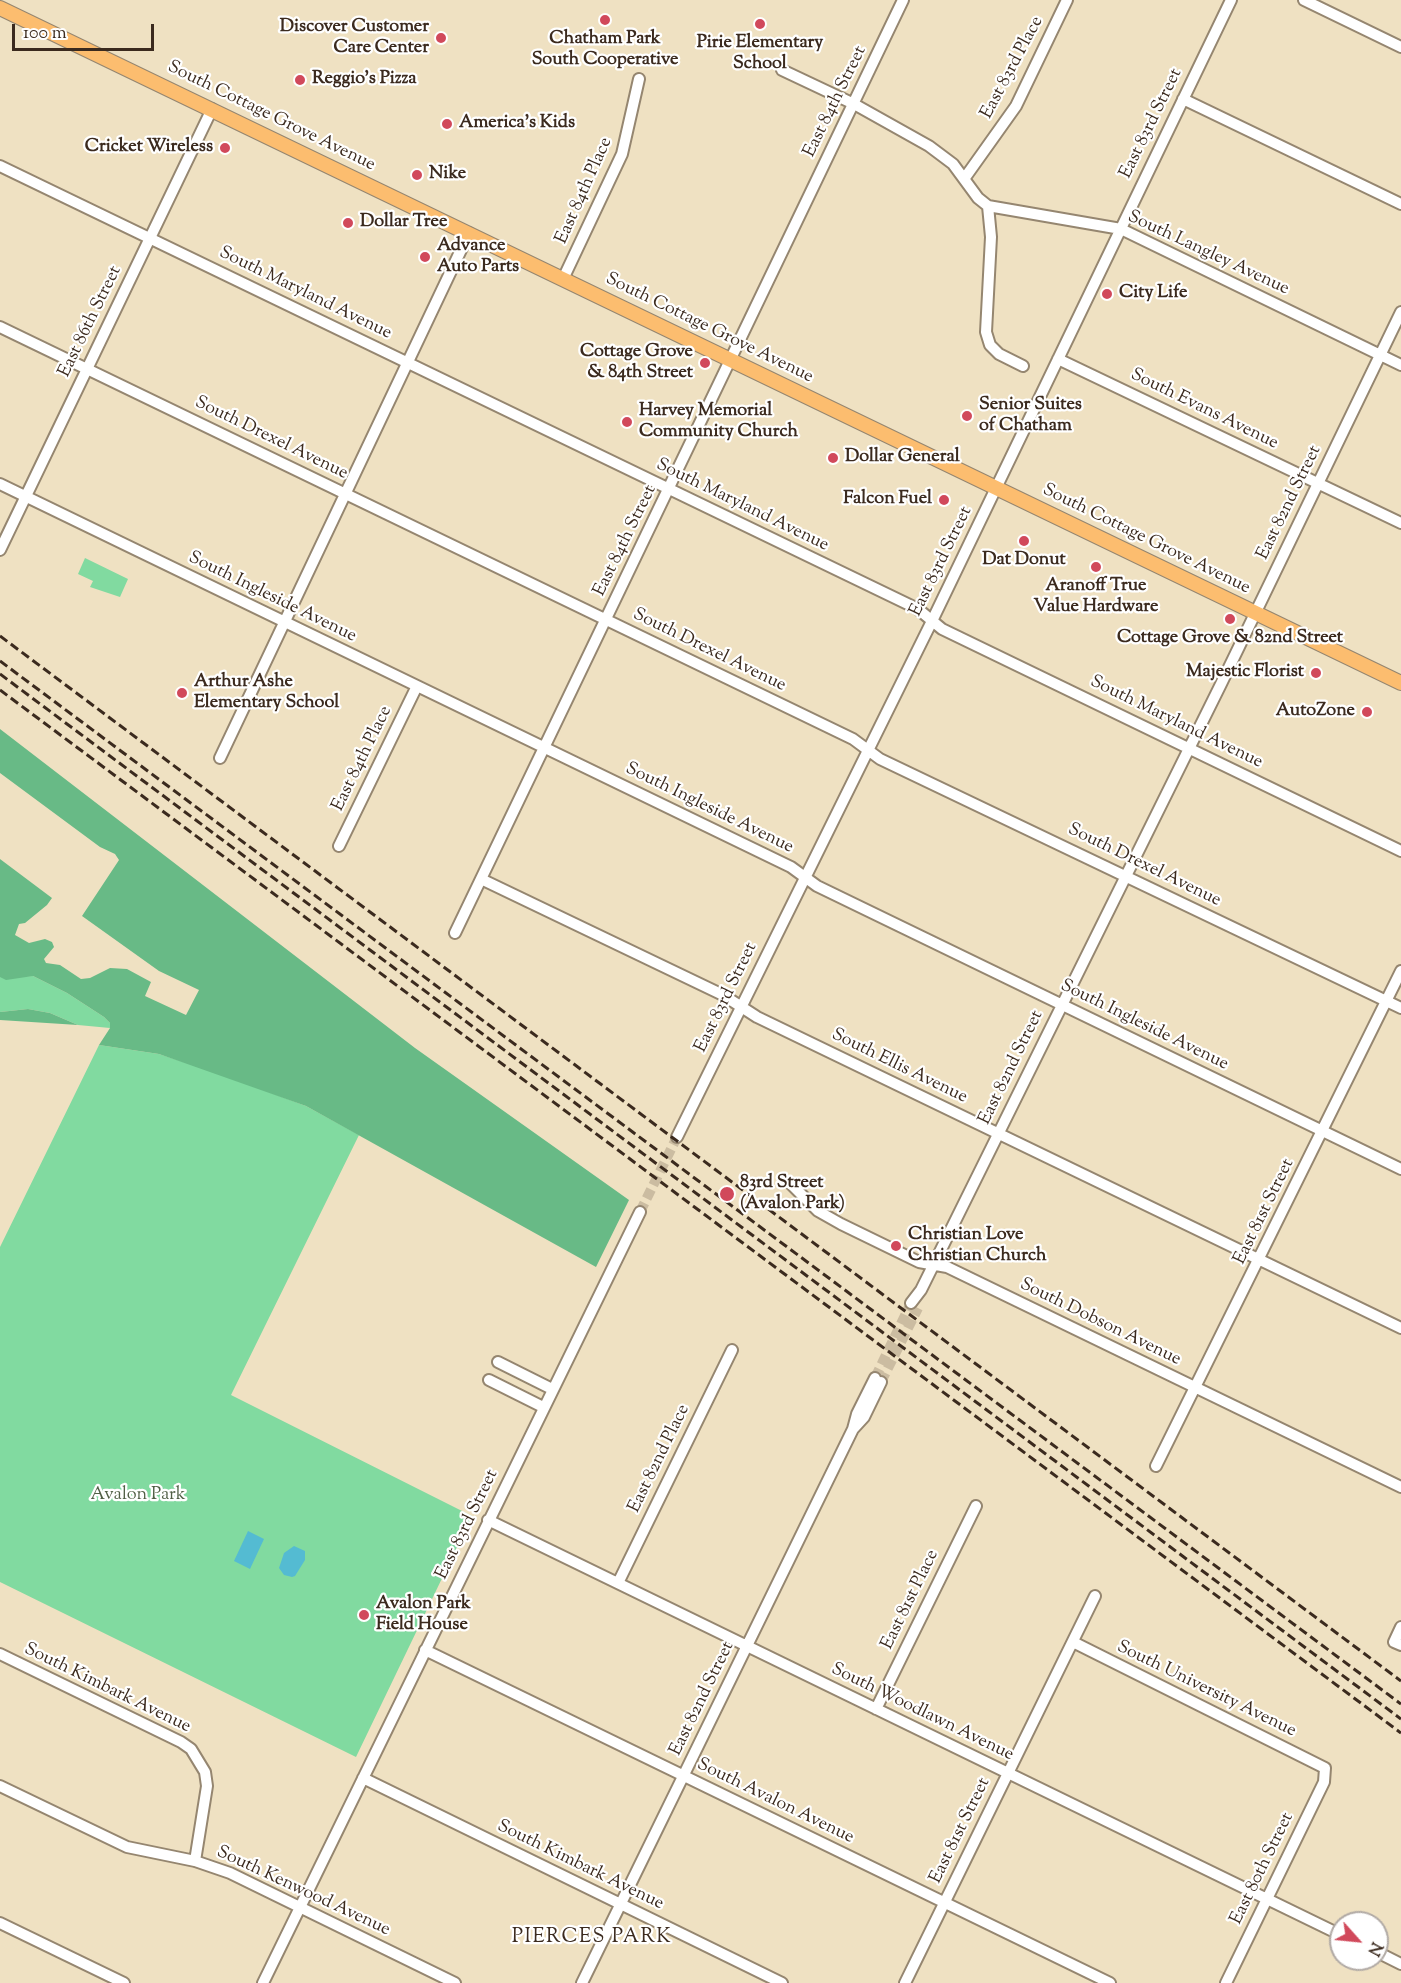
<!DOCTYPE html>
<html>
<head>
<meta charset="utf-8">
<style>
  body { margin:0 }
  #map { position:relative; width:1401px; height:1983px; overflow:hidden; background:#efe1c2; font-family:"Sorts Mill Goudy",serif }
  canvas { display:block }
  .north { position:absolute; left:1329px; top:1911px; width:60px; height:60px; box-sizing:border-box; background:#fff; border:2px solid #b1aaa5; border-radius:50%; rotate:117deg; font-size:16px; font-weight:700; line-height:24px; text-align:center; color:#3b2a1e }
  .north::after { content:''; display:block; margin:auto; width:21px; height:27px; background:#d1495b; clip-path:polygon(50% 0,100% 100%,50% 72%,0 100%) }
  .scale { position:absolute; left:12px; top:24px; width:142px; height:27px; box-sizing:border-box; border:3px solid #3b2a1e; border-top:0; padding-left:8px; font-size:18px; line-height:21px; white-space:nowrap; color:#3b2a1e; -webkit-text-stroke:4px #fff; paint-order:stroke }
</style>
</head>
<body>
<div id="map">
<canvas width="1401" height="1983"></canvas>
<div class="north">N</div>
<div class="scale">100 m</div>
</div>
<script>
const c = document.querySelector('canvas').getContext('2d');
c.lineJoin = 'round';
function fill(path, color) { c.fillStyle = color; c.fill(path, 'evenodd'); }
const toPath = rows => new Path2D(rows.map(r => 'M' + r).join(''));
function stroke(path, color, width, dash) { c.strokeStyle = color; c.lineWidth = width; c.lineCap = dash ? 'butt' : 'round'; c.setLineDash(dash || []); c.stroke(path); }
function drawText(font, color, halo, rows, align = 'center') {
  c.font = font + ' "Sorts Mill Goudy",serif'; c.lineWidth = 4.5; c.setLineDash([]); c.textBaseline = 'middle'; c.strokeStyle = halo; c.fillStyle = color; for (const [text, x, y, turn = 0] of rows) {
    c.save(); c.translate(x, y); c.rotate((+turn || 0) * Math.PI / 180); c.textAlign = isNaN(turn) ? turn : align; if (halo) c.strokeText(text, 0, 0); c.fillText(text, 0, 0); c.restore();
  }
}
fill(toPath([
  [85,558,128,579,120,597,90,587,93,581,78,574],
  [33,976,67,993,104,1017,110,1023,110,1028,78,1025,50,1013,28,1009,0,1012,0,977],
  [99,1045,159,1054,223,1075,306,1106,359,1135,231,1395,472,1516,356,1757,0,1582,0,1247]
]), '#81daa0');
fill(toPath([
  [0,729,415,1048,629,1200,596,1267,306,1106,159,1054,99,1045,110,1028,110,1023,104,1017,67,993,33,976,6,980,0,977,0,859,52,898,47,905,25,923,19,924,15,935,29,943,45,939,52,942,54,947,44,959,46,963,60,965,81,979,90,978,110,968,127,969,151,982,145,996,186,1015,199,990,159,971,82,916,119,860,115,854,100,847,0,773],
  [28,1009,50,1013,78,1025,0,1020,0,1012]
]), '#68ba86');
fill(toPath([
  [248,1531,264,1539,250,1569,234,1561],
  [294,1546,305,1551,305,1560,295,1576,292,1577,284,1575,279,1568,284,1553]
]), '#54bbd2');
stroke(toPath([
  [640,1212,677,1137],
  [875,1378,911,1303],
  [881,1382,918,1308]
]), '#cbbca1', 10, [10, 5]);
const minor = toPath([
  [1304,0,1401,47],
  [782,70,854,104,929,146,953,164,978,198,988,206,1121,229,1401,365],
  [1183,99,1401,204],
  [0,166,918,609,942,629,1401,851],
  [964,179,1016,106,1067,0],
  [988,206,991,237,986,332,990,345,999,354,1023,366],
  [563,279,622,154,639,79],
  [0,327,853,739,880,759,1401,1008],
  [1058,359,1401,523],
  [0,484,791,867,817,886,1401,1169],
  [0,550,212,109],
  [220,758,469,233],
  [339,846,417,686],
  [481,879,723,995,757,1017,1401,1328],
  [455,933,903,0],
  [677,1137,932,621,1231,0],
  [791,1184,818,1211,841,1224,919,1262,947,1267,1401,1487],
  [911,1303,921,1290,1221,684,1401,312],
  [498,1362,552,1389],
  [489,1380,543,1407],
  [853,1429,864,1417,881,1382],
  [1156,1466,1401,971],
  [488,1520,1341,1935],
  [618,1583,732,1350],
  [1401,1627,1394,1642,1401,1645],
  [1073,1642,1325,1768,1324,1782,1226,1983],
  [425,1650,1110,1983],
  [0,1654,181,1742,191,1749,205,1772,207,1786,195,1861],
  [876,1709,976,1506],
  [363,1778,782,1983],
  [0,1786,127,1847,195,1861,230,1873,455,1983],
  [0,1923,124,1983],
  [1377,1952,1401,1964],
  [263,1983,640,1212],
  [582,1983,853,1429,857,1414,875,1378],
  [905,1983,1095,1596]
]);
const major = toPath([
  [0,8,1401,683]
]);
stroke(minor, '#958670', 14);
stroke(major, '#958670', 16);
stroke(minor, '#fff', 10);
stroke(major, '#fcbd6f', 14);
stroke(toPath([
  [0,636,1401,1681],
  [0,661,1401,1704],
  [0,674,1401,1719],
  [0,690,1401,1733]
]), '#3b2a1e', 3, [9, 4.5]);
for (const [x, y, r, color] of [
  [605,20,6,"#d1495b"],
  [760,24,6,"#d1495b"],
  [441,38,6,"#d1495b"],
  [300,80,6,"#d1495b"],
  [447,124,6,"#d1495b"],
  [225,148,6,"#d1495b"],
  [417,175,6,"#d1495b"],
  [348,223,6,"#d1495b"],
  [425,257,6,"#d1495b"],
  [1107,294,6,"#d1495b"],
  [705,363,6,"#d1495b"],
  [967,416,6,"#d1495b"],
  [627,422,6,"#d1495b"],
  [833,458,6,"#d1495b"],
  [944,500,6,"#d1495b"],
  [1024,541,6,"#d1495b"],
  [1096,567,6,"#d1495b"],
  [1230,619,6,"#d1495b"],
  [1316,673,6,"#d1495b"],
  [182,693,6,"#d1495b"],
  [1367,712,6,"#d1495b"],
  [727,1194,8,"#d1495b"],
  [896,1246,6,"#d1495b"],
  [364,1615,6,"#d1495b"]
]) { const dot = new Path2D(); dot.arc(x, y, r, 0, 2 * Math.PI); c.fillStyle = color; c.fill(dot); stroke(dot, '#fff', 2); }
drawText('bold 18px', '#3b2a1e', '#fff', [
  ["Discover Customer",429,28,"right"],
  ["Care Center",429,49,"right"],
  ["Chatham Park",605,40,"center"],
  ["South Cooperative",605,61,"center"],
  ["Pirie Elementary",760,44,"center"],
  ["School",760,65,"center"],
  ["Reggio's Pizza",312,80],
  ["America's Kids",459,124],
  ["Cricket Wireless",213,148,"right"],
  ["Nike",429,175],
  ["Dollar Tree",360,223],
  ["Advance",437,247],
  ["Auto Parts",437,268],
  ["City Life",1119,294],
  ["Cottage Grove",693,353,"right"],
  ["& 84th Street",693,374,"right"],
  ["Senior Suites",979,406],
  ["of Chatham",979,427],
  ["Harvey Memorial",639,412],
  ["Community Church",639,433],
  ["Dollar General",845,458],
  ["Falcon Fuel",932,500,"right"],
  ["Dat Donut",1024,561,"center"],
  ["Aranoff True",1096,587,"center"],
  ["Value Hardware",1096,608,"center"],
  ["Cottage Grove & 82nd Street",1230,639,"center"],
  ["Majestic Florist",1304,673,"right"],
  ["Arthur Ashe",194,683],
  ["Elementary School",194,704],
  ["AutoZone",1355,712,"right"],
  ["83rd Street",740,1184],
  ["(Avalon Park)",740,1205],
  ["Christian Love",908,1236],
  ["Christian Church",908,1257],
  ["Avalon Park",376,1605],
  ["Field House",376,1626]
], 'left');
drawText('18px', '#3b2a1e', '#fff', [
  ["East 83rd Place",1013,68,-62],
  ["East 84th Street",836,102,-64],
  ["South Cottage Grove Avenue",271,117,26],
  ["East 83rd Street",1152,124,-64],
  ["East 84th Place",585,191,-66],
  ["South Langley Avenue",1208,254,25],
  ["South Maryland Avenue",305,294,26],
  ["East 86th Street",91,322,-64],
  ["South Cottage Grove Avenue",709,329,26],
  ["South Evans Avenue",1204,410,26],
  ["South Drexel Avenue",271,439,26],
  ["East 82nd Street",1290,503,-64],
  ["South Maryland Avenue",742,506,26],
  ["South Cottage Grove Avenue",1146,540,26],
  ["East 84th Street",626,541,-64],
  ["East 83rd Street",942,562,-64],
  ["South Ingleside Avenue",272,598,26],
  ["South Drexel Avenue",709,651,26],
  ["South Maryland Avenue",1176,723,26],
  ["East 84th Place",363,759,-64],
  ["South Ingleside Avenue",709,809,26],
  ["South Drexel Avenue",1144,866,26],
  ["East 83rd Street",727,998,-64],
  ["South Ingleside Avenue",1144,1026,26],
  ["South Ellis Avenue",899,1067,26],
  ["East 82nd Street",1012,1068,-64],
  ["East 81st Street",1265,1212,-64],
  ["South Dobson Avenue",1100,1323,26],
  ["East 82nd Place",660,1459,-64],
  ["East 83rd Street",468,1525,-64],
  ["East 81st Place",911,1600,-64],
  ["South Kimbark Avenue",107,1689,26],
  ["South University Avenue",1206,1690,26],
  ["East 82nd Street",703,1699,-64],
  ["South Woodlawn Avenue",922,1713,26],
  ["South Avalon Avenue",775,1802,26],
  ["East 81st Street",961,1831,-64],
  ["South Kimbark Avenue",580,1866,26],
  ["East 80th Street",1263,1869,-64],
  ["South Kenwood Avenue",303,1892,25]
]);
drawText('18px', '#505f45', '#fff', [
  ["Avalon Park",138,1496]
]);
c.letterSpacing = '1.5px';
drawText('20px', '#3b2a1e', '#fff', [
  ["PIERCES PARK",592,1939]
]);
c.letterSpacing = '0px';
</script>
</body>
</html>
